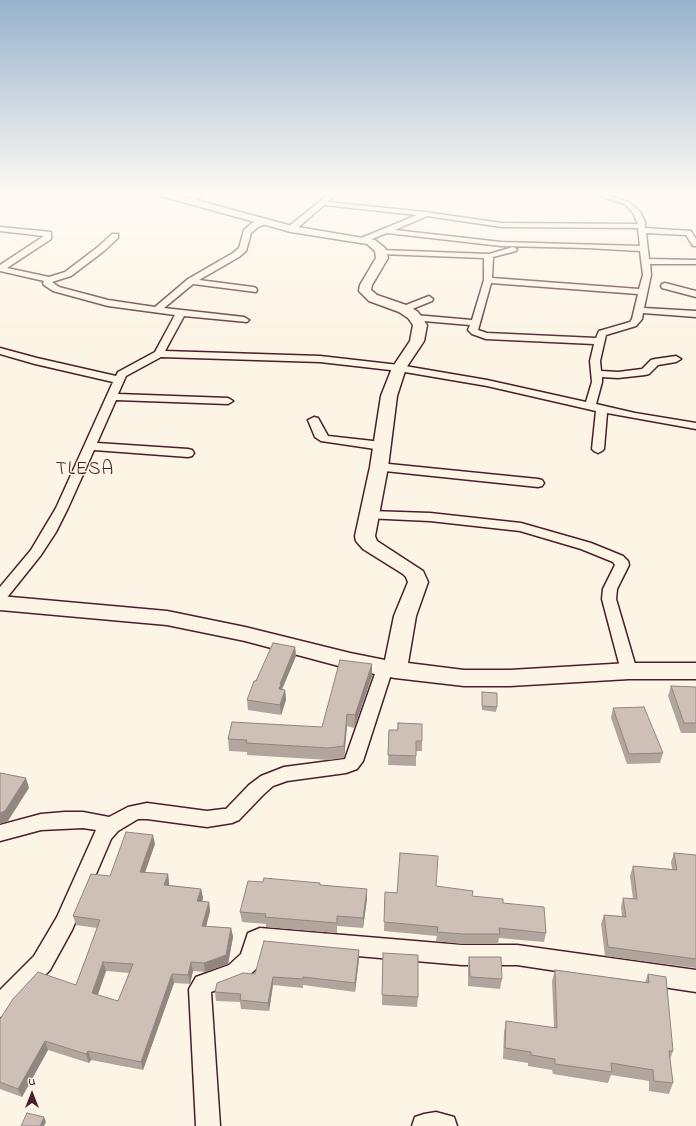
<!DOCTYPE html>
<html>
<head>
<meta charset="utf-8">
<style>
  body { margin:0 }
  #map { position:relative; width:696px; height:1126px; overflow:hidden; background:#fcf5e5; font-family:"Indie Flower",sans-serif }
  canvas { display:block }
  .north { position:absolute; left:12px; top:1074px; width:40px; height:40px; -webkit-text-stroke:3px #fcf5e5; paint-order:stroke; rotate:0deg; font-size:11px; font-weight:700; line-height:16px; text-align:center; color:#4a1f2b }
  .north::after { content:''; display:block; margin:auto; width:14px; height:18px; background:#4a1f2b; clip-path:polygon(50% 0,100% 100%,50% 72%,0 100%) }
</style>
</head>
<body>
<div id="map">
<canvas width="696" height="1126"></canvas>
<div class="north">U</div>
</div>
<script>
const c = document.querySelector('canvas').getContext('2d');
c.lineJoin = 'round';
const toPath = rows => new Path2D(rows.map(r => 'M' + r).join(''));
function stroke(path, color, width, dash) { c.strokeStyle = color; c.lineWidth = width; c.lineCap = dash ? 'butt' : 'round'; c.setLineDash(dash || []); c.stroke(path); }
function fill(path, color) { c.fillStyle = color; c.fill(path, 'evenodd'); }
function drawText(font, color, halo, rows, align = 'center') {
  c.font = font + ' "Indie Flower",sans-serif'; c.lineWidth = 3; c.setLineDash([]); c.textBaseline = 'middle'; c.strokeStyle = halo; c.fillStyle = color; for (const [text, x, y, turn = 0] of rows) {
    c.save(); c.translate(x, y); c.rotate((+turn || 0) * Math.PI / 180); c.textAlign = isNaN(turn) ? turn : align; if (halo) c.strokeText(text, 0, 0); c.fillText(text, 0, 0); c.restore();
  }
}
const street = toPath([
  [196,194,203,194,191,203,187,203,187,201,196,194],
  [329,194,336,194,328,202,425,212,502,223,638,224,633,213,625,204,593,194,602,194,629,202,640,212,645,222,645,228,691,231,696,239,696,246,693,246,686,235,646,233,649,259,696,260,696,264,650,264,651,275,644,308,696,311,696,317,643,313,642,319,636,326,606,335,600,361,601,371,618,372,642,369,651,360,655,359,676,356,681,359,676,362,658,365,649,374,645,375,618,378,602,377,602,382,596,404,635,413,696,423,696,429,607,413,604,449,602,451,598,453,594,451,592,449,596,411,487,386,399,371,320,362,161,357,126,376,118,394,228,398,233,401,228,404,116,400,97,443,188,449,192,450,194,453,192,456,188,457,94,450,68,508,56,532,41,555,5,600,0,602,0,587,31,550,56,508,113,382,35,364,0,354,0,348,37,358,116,376,118,372,155,352,175,315,108,306,53,291,44,285,43,283,44,281,0,271,0,265,44,236,0,231,0,227,51,232,51,239,7,268,49,277,65,272,98,247,112,234,118,234,118,238,104,251,71,276,52,282,59,287,108,300,155,307,188,279,233,253,239,248,244,230,252,223,263,220,266,220,266,224,258,227,251,233,246,251,239,257,199,280,253,287,256,288,257,290,256,292,193,284,164,308,244,317,249,320,247,322,184,316,165,351,320,356,399,365,487,380,586,402,592,382,590,361,594,344,486,339,472,334,468,330,470,325,412,320,410,318,412,316,415,315,472,320,484,280,484,258,381,254,377,252,381,250,489,254,513,247,517,249,516,251,493,257,492,278,639,289,643,275,640,251,587,248,501,246,387,233,364,242,361,242,361,238,417,215,324,205,294,231,288,231,288,227,329,194],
  [427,216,502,227,638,228,640,246,501,242,395,230,427,216],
  [491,283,638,294,632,319,630,322,599,331,596,338,487,333,478,330,491,283],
  [665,283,696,291,696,297,662,288,661,286,662,284,665,283],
  [429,296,433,299,432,301,407,311,401,311,399,309,401,307,429,296],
  [314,417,318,418,328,436,382,442,386,444,388,446,386,448,382,450,321,441,315,437,308,420,314,417],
  [379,463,538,479,542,480,544,483,542,486,538,487,375,470,373,467,375,464,379,463],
  [370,511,430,513,521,523,591,543,623,556,628,561,629,565,617,589,616,599,637,671,635,675,629,677,623,675,621,671,602,599,603,589,615,565,613,562,581,549,520,531,430,521,365,518,363,515,365,512,370,511],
  [385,662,391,664,393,668,363,761,357,769,346,773,287,781,273,786,263,795,239,820,232,823,207,827,147,819,138,819,118,831,111,839,72,930,50,970,8,1014,0,1017,0,990,34,956,57,917,96,830,83,828,41,830,0,841,0,825,41,814,65,812,83,812,109,817,128,807,147,803,207,811,223,809,226,809,249,785,261,776,284,767,345,759,377,668,379,664,385,662],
  [260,928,462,945,517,945,696,970,696,992,517,965,462,965,264,948,258,967,244,980,211,992,220,1126,196,1126,189,989,196,977,229,965,241,954,248,933,260,928],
  [436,1112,454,1117,457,1126,412,1126,415,1117,424,1114,436,1112]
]);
const secondary = toPath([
  [159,194,174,194,292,226,375,240,385,248,388,258,372,285,371,290,377,295,409,306,418,312,427,325,424,341,406,368,397,396,388,467,375,536,377,541,423,571,428,582,416,616,408,663,464,670,510,670,629,663,696,663,696,679,629,679,510,686,464,686,395,678,350,669,245,641,167,625,0,610,0,596,167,611,245,627,350,653,385,660,394,616,408,582,406,577,403,574,363,549,356,541,355,536,370,467,381,396,392,368,410,341,413,325,408,318,399,312,369,301,359,291,360,285,376,258,375,251,367,244,291,232,161,196,159,194]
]);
stroke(street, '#4a1f2b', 3);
stroke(secondary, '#4a1f2b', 3);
fill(street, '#fcf5e5');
fill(secondary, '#fcf5e5');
fill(toPath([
  [295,647,296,656,282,690,285,690,286,700,281,715,248,710,247,700,256,681],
  [372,664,372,676,354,728,347,726,344,758,329,760,247,755,247,752,229,751,228,739,322,727],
  [671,686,696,687,696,733,681,733,668,696],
  [482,692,497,707,496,712,482,710],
  [613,708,663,753,660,763,627,764,611,718],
  [398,723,422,741,422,751,416,751,416,766,388,765,389,730,397,730],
  [155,844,145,872,168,874,169,883,169,885,201,889,203,898,202,902,209,902,210,911,206,926,231,928,233,937,228,964,205,972,193,971,190,984,174,983,143,1070,91,1060,89,1063,48,1050,22,1097,0,1089,0,1019,76,985,97,928,76,925,73,916,110,876],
  [106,971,129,973,118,1001,98,995],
  [674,853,696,855,696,968,605,956,601,924,604,915,622,916,621,907,623,898,633,899,630,876,633,866,672,869,671,862],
  [263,882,320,883,320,885,367,899,363,928,337,926,337,933,266,927,266,924,242,922,240,912],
  [385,892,472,896,503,903,546,933,544,942,499,938,498,944,462,944,436,941,437,936,384,931],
  [383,953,418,997,417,1007,382,1005],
  [469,957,502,979,500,989,468,986,468,966],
  [359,959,355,992,303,985,303,988,273,985,269,1011,241,1009,240,1002,216,1001,215,992,255,974],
  [555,970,645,982,648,974,673,1051,670,1059,673,1083,669,1094,649,1091,649,1081,611,1075,608,1083,553,1074,552,1070,528,1066,528,1063,503,1059,504,1032,506,1021,554,1028,552,981]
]), '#b2a59d');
fill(toPath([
  [295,647,296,656,281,691,279,689,280,684],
  [372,664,372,676,354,728,355,715],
  [285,690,286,700,281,715,280,705],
  [347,714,347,726,344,758,344,746],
  [26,778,29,788,8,821,0,824,0,813],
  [153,835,155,844,142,881,140,872],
  [168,874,169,883,166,894,164,885],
  [201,889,203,898,199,910,197,901],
  [367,889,367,899,363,928,363,918],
  [209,902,210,911,204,935,202,926],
  [231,928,233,937,228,964,205,972,204,963],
  [359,950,359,959,355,992,355,983],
  [103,962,106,971,95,1002,92,993],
  [191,962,193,971,190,984,188,975],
  [172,974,174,983,143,1070,141,1062],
  [273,977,273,985,269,1011,268,1003],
  [45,1041,48,1050,22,1097,18,1089],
  [88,1051,91,1060,89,1063,86,1054],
  [44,1117,46,1122,44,1126,40,1126]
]), '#918680');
const building = toPath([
  [273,643,295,647,280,684,281,684,279,689,285,690,280,705,247,700,254,681,256,681,273,643],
  [340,660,372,664,355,715,347,714,344,746,328,748,246,743,247,740,228,739,232,722,322,727,340,660],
  [671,686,696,687,696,723,684,723,671,686],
  [482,692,497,693,497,707,482,706,482,692],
  [644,707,663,753,629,754,613,708,644,707],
  [398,723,422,724,422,741,416,741,416,756,388,755,389,730,398,730,398,723],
  [0,773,26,778,5,811,0,813,0,773],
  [126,832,153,835,140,872,168,874,164,885,201,889,197,901,209,902,202,926,231,928,226,955,204,963,191,962,188,975,172,974,141,1062,88,1051,86,1054,45,1041,18,1089,0,1082,0,1019,13,999,38,972,76,985,100,920,73,916,91,874,110,876,126,832],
  [103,962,133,964,118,1001,92,993,103,962],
  [400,853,438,856,436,886,473,891,472,896,503,899,503,903,544,907,546,933,499,928,500,934,463,934,437,932,438,927,384,922,385,892,397,893,400,853],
  [674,853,696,855,696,959,608,947,604,915,626,917,623,898,637,899,633,866,677,870,674,853],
  [264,878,320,883,320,885,367,889,363,918,337,916,337,923,265,917,266,914,240,912,248,881,263,882,264,878],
  [264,941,359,950,355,983,303,977,303,979,273,977,268,1003,240,1000,241,994,215,992,217,983,243,973,255,974,264,941],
  [383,953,418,955,418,997,382,995,383,953],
  [469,957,501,957,502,979,470,977,469,957],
  [555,970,649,983,648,974,666,977,673,1051,669,1051,673,1083,654,1081,653,1070,611,1063,612,1072,555,1064,555,1059,531,1055,531,1052,505,1048,506,1021,557,1028,555,970],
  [27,1113,44,1117,40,1126,21,1126,27,1113]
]);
fill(building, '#cfc0b7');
stroke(building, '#918680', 1);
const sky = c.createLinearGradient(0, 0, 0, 351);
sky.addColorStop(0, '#98b1cd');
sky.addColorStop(0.55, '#fefaf3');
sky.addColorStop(1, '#fefaf300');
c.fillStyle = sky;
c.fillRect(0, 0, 696, 351);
c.letterSpacing = '1px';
drawText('19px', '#4a1f2b', '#fcf5e5', [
  ["TLESA",85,471]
]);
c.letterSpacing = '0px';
</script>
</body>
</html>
